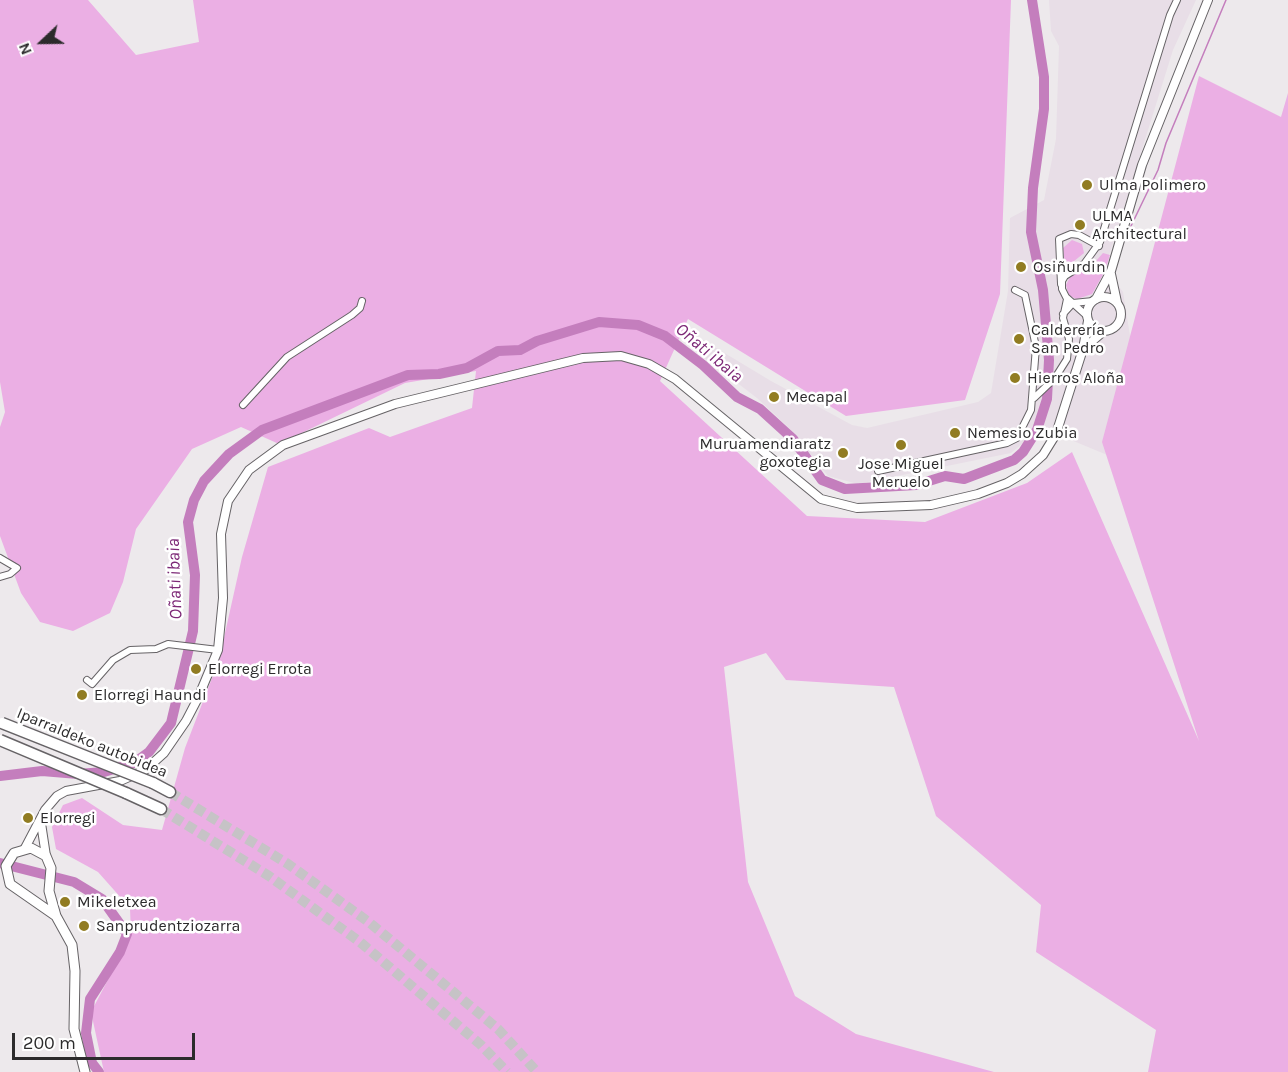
<!DOCTYPE html>
<html>
<head>
<meta charset="utf-8">
<style>
  body { margin:0 }
  #map { position:relative; width:1288px; height:1072px; overflow:hidden; background:#ede9ec; font-family:Karla,sans-serif }
  canvas { display:block }
  .north { position:absolute; left:12px; top:12px; width:60px; height:60px; -webkit-text-stroke:4px #fff; paint-order:stroke; rotate:248deg; font-size:16px; font-weight:700; line-height:24px; text-align:center; color:#2c2b2c }
  .north::after { content:''; display:block; margin:auto; width:21px; height:27px; background:#2c2b2c; clip-path:polygon(50% 0,100% 100%,50% 72%,0 100%) }
  .scale { position:absolute; left:12px; top:1033px; width:183px; height:27px; box-sizing:border-box; border:3px solid #2c2b2c; border-top:0; padding-left:8px; font-size:18px; line-height:21px; white-space:nowrap; color:#2c2b2c; -webkit-text-stroke:4px #fff; paint-order:stroke }
</style>
</head>
<body>
<div id="map">
<canvas width="1288" height="1072"></canvas>
<div class="north">N</div>
<div class="scale">200 m</div>
</div>
<script>
const c = document.querySelector('canvas').getContext('2d');
c.lineJoin = 'round';
function fill(path, color) { c.fillStyle = color; c.fill(path, 'evenodd'); }
const toPath = rows => new Path2D(rows.map(r => 'M' + r).join(''));
function stroke(path, color, width, dash) { c.strokeStyle = color; c.lineWidth = width; c.lineCap = dash ? 'butt' : 'round'; c.setLineDash(dash || []); c.stroke(path); }
function drawText(font, color, halo, rows, align = 'center') {
  c.font = font + ' Karla,sans-serif'; c.lineWidth = 5; c.setLineDash([]); c.textBaseline = 'middle'; c.strokeStyle = halo; c.fillStyle = color; for (const [text, x, y, turn = 0] of rows) {
    c.save(); c.translate(x, y); c.rotate((+turn || 0) * Math.PI / 180); c.textAlign = isNaN(turn) ? turn : align; if (halo) c.strokeText(text, 0, 0); c.fillText(text, 0, 0); c.restore();
  }
}
fill(toPath([
  [1049,0,1196,0,1173,50,1105,268,1123,292,1135,367,1112,457,1035,425,1022,444,1011,453,858,484,828,476,789,428,757,398,685,343,688,331,771,381,852,425,867,428,978,402,991,393,1008,291,1010,218,1044,200,1056,139,1059,46,1051,31]
]), '#e8dee7');
fill(toPath([
  [0,0,88,0,136,55,199,42,193,0,1011,0,1000,294,965,400,846,416,688,319,660,381,807,516,925,522,1027,483,1072,452,1199,741,1102,442,1199,76,1281,117,1288,93,1288,1072,1148,1072,1156,1030,1036,952,1041,905,936,816,894,687,786,680,766,653,724,667,748,882,795,996,856,1034,994,1072,104,1072,91,1012,131,936,130,908,98,872,56,849,52,827,63,805,82,798,123,825,162,830,185,748,219,660,242,557,268,467,369,428,390,437,472,408,476,371,405,383,279,444,241,427,192,449,136,529,123,582,110,613,73,631,40,622,21,593,0,536,0,427,5,412,0,382],
  [1072,240,1082,244,1084,253,1068,266,1065,264,1063,248],
  [1103,253,1110,255,1105,271,1092,294,1077,299,1069,296,1066,285,1071,275,1089,269]
]), '#ebafe4');
stroke(toPath([
  [1131,226,1158,170,1166,143,1226,0]
]), '#c47ebd', 1.5);
stroke(toPath([
  [0,776,42,771,78,774,104,772,134,763,149,752,171,723,193,631,195,575,188,522,194,500,204,481,229,454,262,430,408,375,439,374,467,368,498,351,520,350,537,341,599,322,638,325,665,336,703,365,737,397,760,409,793,439,822,480,845,489,916,485,945,476,964,479,1014,460,1023,452,1037,430,1047,399,1049,360,1043,290,1031,232,1033,188,1044,109,1044,77,1032,0],
  [0,863,74,882,102,899,127,934,120,952,90,999,86,1033,92,1063,99,1072]
]), '#c47ebd', 10);
stroke(toPath([
  [170,792,288,864,370,923,498,1029,537,1072],
  [161,809,269,876,360,942,481,1045,507,1072]
]), '#c6c3c6', 10, [10, 5]);
const minor = toPath([
  [1061,284,1059,239,1071,234,1079,235,1099,246],
  [1063,314,1073,303,1093,301],
  [1087,316,1066,297,1062,289,1062,281,1065,276,1084,264,1100,242,1170,15,1177,0],
  [1034,398,1055,378,1067,359,1069,339,1063,318,1067,299],
  [243,405,287,357,352,315,360,308,362,301],
  [878,471,1007,443,1017,438,1031,410,1036,347,1025,295,1015,290],
  [0,558,17,568,10,574,0,577],
  [87,680,92,684,113,660,130,650,156,649,168,644,218,650]
]);
const secondary = toPath([
  [1111,274,1117,302],
  '1087 314a17 17 0 1 1 34 0a17 17 0 1 1-34 0Z',
  [1096,299,1111,271,1142,165,1208,0],
  [1083,349,1104,331],
  [41,823,46,856],
  [25,848,45,810,57,796,66,791,120,781,145,770,164,753,186,721,198,698,218,650,223,598,221,534,228,501,249,470,283,445,395,404,583,358,621,356,649,364,675,379,821,499,857,508,931,505,978,494,1007,483,1022,474,1043,455,1056,434,1083,349,1088,321]
]);
const primary = toPath([
  [56,916,49,891,51,868,46,856,31,848,14,853,6,866,10,884,56,916,72,945,75,971,74,1029,85,1072]
]);
const motorway = toPath([
  [153,783,170,792],
  [126,793,161,809]
]);
stroke(minor, '#666366', 8);
stroke(secondary, '#666366', 10);
stroke(primary, '#666366', 11);
stroke(motorway, '#666366', 13);
stroke(minor, '#fff', 6);
stroke(secondary, '#fff', 8);
stroke(primary, '#fff', 9);
stroke(motorway, '#fff', 10);
const motorwayBridge = toPath([
  [2,723,153,783],
  [0,740,126,793]
]);
stroke(motorwayBridge, '#666366', 13, []);
stroke(motorwayBridge, '#fff', 10);
for (const [x, y, r, color] of [
  [1087,185,6,"#917c22"],
  [1080,225,6,"#917c22"],
  [1021,267,6,"#917c22"],
  [1019,339,6,"#917c22"],
  [1015,378,6,"#917c22"],
  [774,397,6,"#917c22"],
  [955,433,6,"#917c22"],
  [901,445,6,"#917c22"],
  [843,453,6,"#917c22"],
  [196,669,6,"#917c22"],
  [82,695,6,"#917c22"],
  [28,818,6,"#917c22"],
  [65,902,6,"#917c22"],
  [84,926,6,"#917c22"]
]) { const dot = new Path2D(); dot.arc(x, y, r, 0, 2 * Math.PI); c.fillStyle = color; c.fill(dot); stroke(dot, '#fff', 2); }
drawText('16px', '#2c2b2c', '#fff', [
  ["Ulma Polimero",1099,185],
  ["ULMA",1092,216],
  ["Architectural",1092,234],
  ["Osiñurdin",1033,267],
  ["Calderería",1031,330],
  ["San Pedro",1031,348],
  ["Hierros Aloña",1027,378],
  ["Mecapal",786,397],
  ["Nemesio Zubia",967,433],
  ["Muruamendiaratz",831,444,"right"],
  ["goxotegia",831,462,"right"],
  ["Jose Miguel",901,464,"center"],
  ["Meruelo",901,482,"center"],
  ["Elorregi Errota",208,669],
  ["Elorregi Haundi",94,695],
  ["Elorregi",40,818],
  ["Mikeletxea",77,902],
  ["Sanprudentziozarra",96,926]
], 'left');
drawText('16px', '#2c2b2c', '#fff', [
  ["Iparraldeko autobidea",92,743,22]
]);
drawText('italic 18px', '#7d2977', '#fff', [
  ["Oñati ibaia",709,353,40],
  ["Oñati ibaia",175,579,-92]
]);
</script>
</body>
</html>
